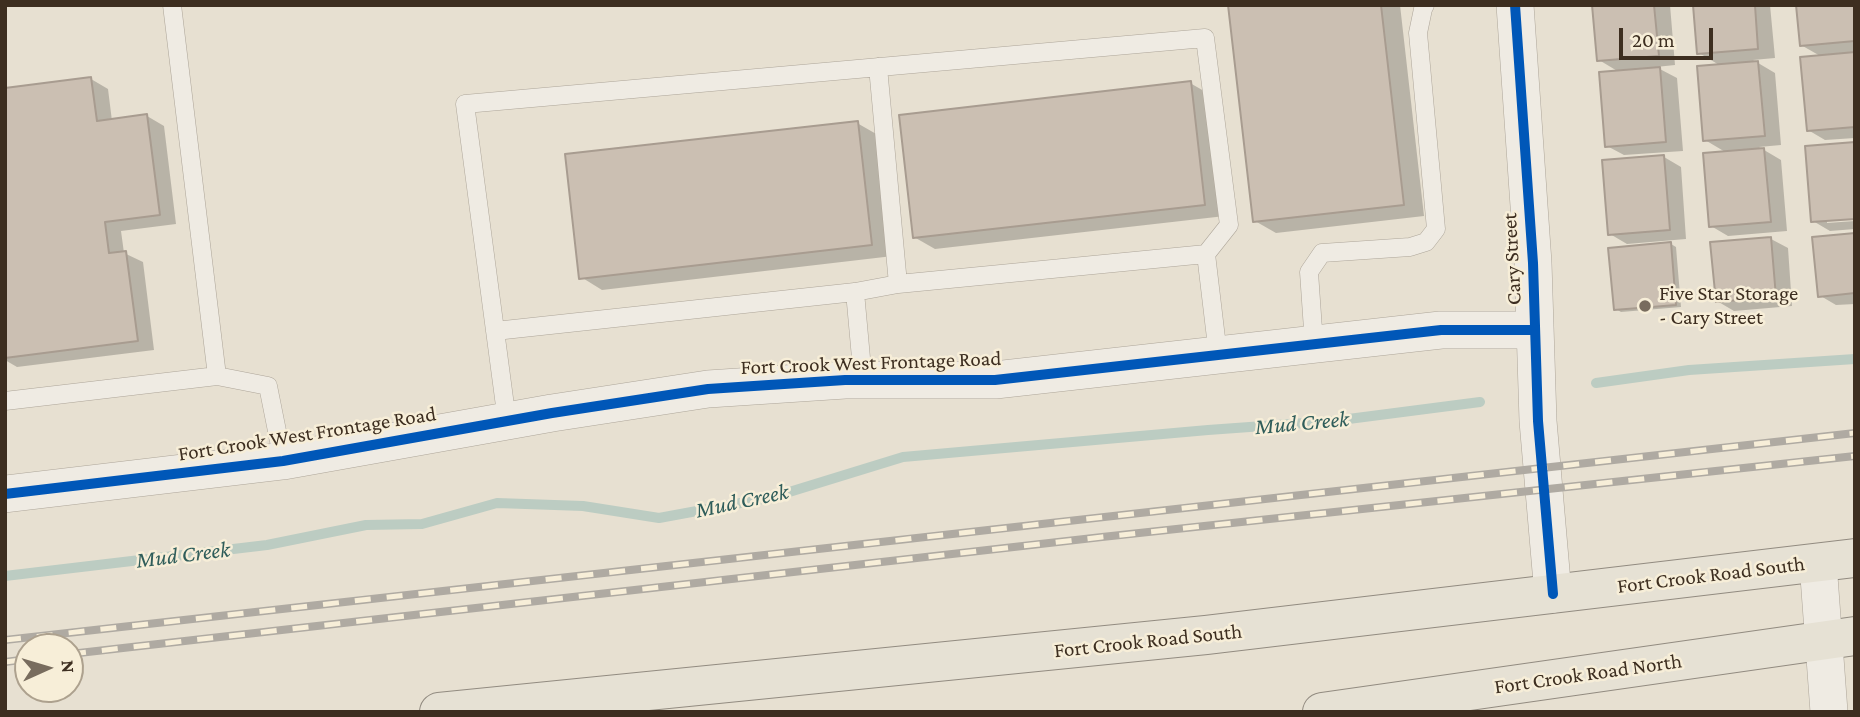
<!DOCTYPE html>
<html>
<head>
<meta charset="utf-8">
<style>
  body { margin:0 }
  #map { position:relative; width:1860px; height:717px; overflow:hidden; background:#e7e0d1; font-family:"Crimson Pro",serif }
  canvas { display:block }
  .frame { position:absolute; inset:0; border:7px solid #3d2e20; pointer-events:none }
  .north { position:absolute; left:14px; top:633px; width:70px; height:70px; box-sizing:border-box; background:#f7eed8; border:2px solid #ada18e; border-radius:50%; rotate:86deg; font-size:19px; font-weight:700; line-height:28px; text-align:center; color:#3d2e20 }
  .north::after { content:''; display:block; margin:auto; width:24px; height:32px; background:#786c5e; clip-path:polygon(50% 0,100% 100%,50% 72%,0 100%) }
  .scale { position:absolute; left:1619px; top:28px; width:94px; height:32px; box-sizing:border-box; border:4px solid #3d2e20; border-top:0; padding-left:9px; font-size:21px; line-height:24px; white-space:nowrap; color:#3d2e20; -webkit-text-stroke:5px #f7eed8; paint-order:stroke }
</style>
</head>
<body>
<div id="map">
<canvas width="1860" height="717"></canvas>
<div class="frame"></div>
<div class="north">N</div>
<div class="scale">20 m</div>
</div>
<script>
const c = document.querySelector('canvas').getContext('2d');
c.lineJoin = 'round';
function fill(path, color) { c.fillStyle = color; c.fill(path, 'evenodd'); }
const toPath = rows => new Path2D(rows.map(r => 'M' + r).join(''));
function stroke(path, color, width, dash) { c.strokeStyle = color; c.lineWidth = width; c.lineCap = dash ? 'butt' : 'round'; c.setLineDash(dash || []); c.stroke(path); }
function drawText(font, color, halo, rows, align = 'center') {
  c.font = font + ' "Crimson Pro",serif'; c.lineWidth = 5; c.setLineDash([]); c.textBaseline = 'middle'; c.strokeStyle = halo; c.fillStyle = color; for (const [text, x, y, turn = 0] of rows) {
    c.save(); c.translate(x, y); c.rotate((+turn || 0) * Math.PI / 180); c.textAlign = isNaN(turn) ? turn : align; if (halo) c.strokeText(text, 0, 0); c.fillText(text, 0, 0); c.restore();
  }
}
fill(toPath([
  [1230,5,1400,5,1424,216,1276,233,1255,221],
  [1594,5,1670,5,1675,65,1656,67,1677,78,1683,151,1624,155,1607,146,1619,72,1599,60],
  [1695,5,1770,5,1775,58,1753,60,1775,73,1781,145,1759,147,1781,160,1787,231,1728,236,1711,226,1727,153,1705,140,1721,66,1699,53],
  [1855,5,1855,138,1825,140,1808,130,1822,57,1801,45],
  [91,79,108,89,112,121,147,116,164,126,176,224,121,231,124,253,143,262,154,350,17,367,5,360,5,90],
  [1190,83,1211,95,1225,216,935,249,914,237],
  [857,123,878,135,893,256,602,290,581,277],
  [1664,157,1681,167,1686,239,1627,244,1610,234],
  [1827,219,1827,223,1855,221,1855,229,1830,231,1813,221],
  [1855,235,1855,304,1836,305,1819,295],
  [1771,239,1788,248,1792,306,1734,311,1717,301],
  [1671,244,1676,247,1681,307,1621,312,1616,309]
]), '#0003');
stroke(toPath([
  [1596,383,1689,370,1855,359],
  [5,576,267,545,366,525,422,524,497,503,583,506,659,518,773,497,903,457,1208,430,1333,421,1480,402]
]), '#bcccc2', 10);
const building = toPath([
  [1228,5,1381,5,1404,205,1253,222,1228,5],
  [1592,5,1654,5,1659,56,1597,61,1592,5],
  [1693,5,1755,5,1758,49,1697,54,1693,5],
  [1796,5,1855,5,1855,41,1800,46,1796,5],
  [1855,52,1855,127,1807,131,1800,57,1855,52],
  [1758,61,1765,136,1703,141,1697,66,1758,61],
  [1660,67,1666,142,1605,147,1599,72,1660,67],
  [91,77,97,121,147,114,160,215,105,222,109,253,126,251,138,341,5,358,5,88,91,77],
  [1191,81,1205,205,913,238,899,115,1191,81],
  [858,121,872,245,579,279,565,154,858,121],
  [1855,142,1855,219,1811,222,1805,146,1855,142],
  [1764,148,1771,222,1709,227,1703,153,1764,148],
  [1664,155,1670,230,1608,235,1602,160,1664,155],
  [1855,233,1855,293,1818,297,1812,237,1855,233],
  [1771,237,1776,297,1716,302,1710,242,1771,237],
  [1671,242,1676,305,1614,310,1608,248,1671,242]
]);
fill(building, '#cbbfb2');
stroke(building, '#a89c90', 2);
const service = toPath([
  [878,67,898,284],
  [855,292,863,380],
  [495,331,855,292,898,284,1206,254],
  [1314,344,1309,272,1322,253,1410,247,1426,242,1436,229,1418,33,1423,9,1425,5],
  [217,376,268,386,283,461],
  [5,401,217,376,172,5],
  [507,421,465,104,1205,38,1229,225,1206,254,1218,355]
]);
const minor = toPath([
  [1515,5,1533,263,1538,421,1553,594],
  [5,494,283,461,552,413,708,389,845,380,995,380,1441,330,1534,330],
  [1818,563,1829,712]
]);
const primary = toPath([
  [439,712,1206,635,1855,558],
  [1322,712,1855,636]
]);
stroke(service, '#ada599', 19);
stroke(minor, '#ada599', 38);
stroke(primary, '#928b80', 40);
stroke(service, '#efebe3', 18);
stroke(minor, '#efebe3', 37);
stroke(primary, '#e6e1d4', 38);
const rail = toPath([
  [5,640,1855,433],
  [70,654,1102,537,1855,456],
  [5,662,28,659]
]);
stroke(rail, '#afaaa2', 8);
stroke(rail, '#f7eed8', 5, [16]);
stroke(toPath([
  [1515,5,1533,263,1538,421,1553,594],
  [5,494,283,461,552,413,708,389,845,380,995,380,1441,330,1534,330]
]), '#0057b8', 10);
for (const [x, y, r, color] of [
  [1645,306,7,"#786c5e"]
]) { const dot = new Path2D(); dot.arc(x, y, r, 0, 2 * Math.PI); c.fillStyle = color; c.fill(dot); stroke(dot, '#f7eed8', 2.5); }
drawText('21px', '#3d2e20', '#f7eed8', [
  ["Cary Street",1512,259,-93],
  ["Fort Crook West Frontage Road",871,363,-2],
  ["Fort Crook West Frontage Road",307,434,-9],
  ["Fort Crook Road South",1711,575,-7],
  ["Fort Crook Road South",1148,641,-6],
  ["Fort Crook Road North",1588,674,-8]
]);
drawText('21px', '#3d2e20', '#f7eed8', [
  ["Five Star Storage",1659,294],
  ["- Cary Street",1659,318]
], 'left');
drawText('italic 23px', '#2f5d5a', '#f7eed8', [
  ["Mud Creek",1302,423,-5],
  ["Mud Creek",742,501,-12],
  ["Mud Creek",183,555,-7]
]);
</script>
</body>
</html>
